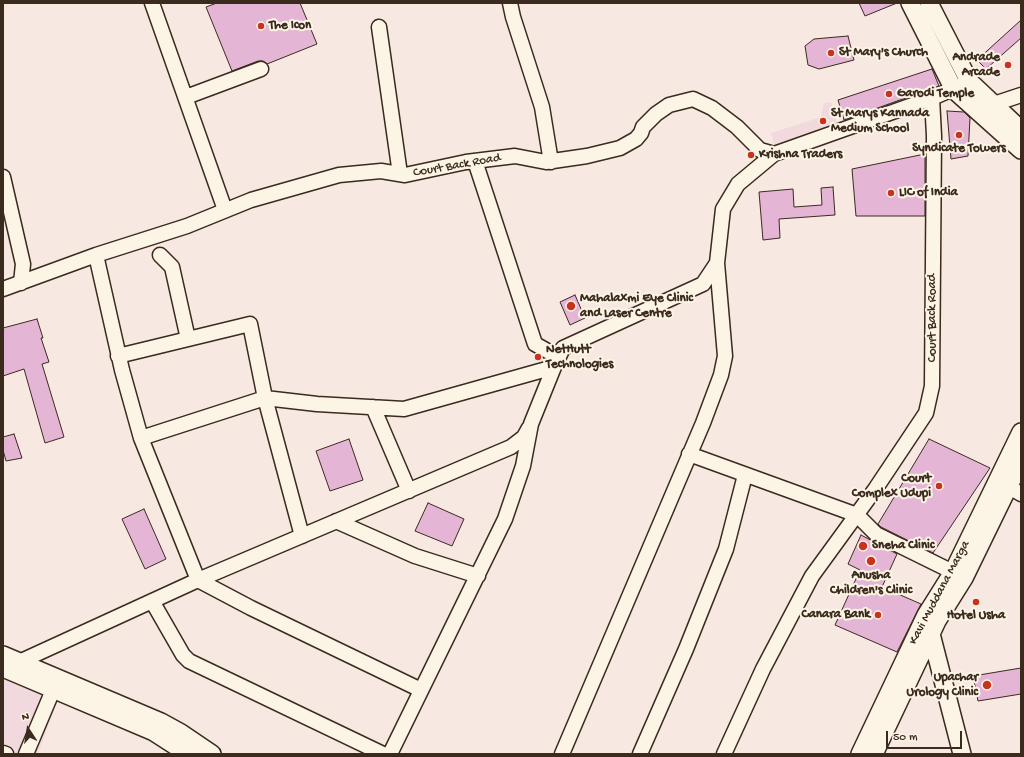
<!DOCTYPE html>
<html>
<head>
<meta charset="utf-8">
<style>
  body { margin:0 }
  #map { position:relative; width:1024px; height:757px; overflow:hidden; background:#f7e8e2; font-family:"Gochi Hand",sans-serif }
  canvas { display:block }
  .frame { position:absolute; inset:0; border:4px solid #3b2a1e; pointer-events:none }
  .north { position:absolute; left:8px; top:709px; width:40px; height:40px; -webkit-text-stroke:3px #fcf5e5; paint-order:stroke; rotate:348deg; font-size:11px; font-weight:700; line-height:16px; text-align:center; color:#3b2a1e }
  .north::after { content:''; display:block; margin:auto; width:14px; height:18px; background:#3b2a1e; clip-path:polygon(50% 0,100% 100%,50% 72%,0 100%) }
  .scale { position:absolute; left:886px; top:731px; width:76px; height:18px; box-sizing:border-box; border:2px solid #3b2a1e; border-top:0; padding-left:5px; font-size:12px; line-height:14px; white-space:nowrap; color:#3b2a1e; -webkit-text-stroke:3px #fcf5e5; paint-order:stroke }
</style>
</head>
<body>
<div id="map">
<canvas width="1024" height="757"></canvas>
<div class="frame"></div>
<div class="north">N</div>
<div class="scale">50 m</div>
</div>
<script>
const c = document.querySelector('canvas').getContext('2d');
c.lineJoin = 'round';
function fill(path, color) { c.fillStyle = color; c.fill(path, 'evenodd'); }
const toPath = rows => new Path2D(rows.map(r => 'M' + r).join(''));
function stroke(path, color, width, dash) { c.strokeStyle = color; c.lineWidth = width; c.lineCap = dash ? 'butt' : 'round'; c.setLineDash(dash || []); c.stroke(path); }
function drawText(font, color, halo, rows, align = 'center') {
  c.font = font + ' "Gochi Hand",sans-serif'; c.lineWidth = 4; c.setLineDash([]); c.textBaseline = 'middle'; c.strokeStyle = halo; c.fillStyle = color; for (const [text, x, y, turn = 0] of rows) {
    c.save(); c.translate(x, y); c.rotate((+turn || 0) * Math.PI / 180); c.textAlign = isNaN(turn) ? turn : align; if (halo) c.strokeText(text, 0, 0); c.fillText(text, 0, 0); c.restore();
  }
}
fill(toPath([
  [831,102,837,124,775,147,771,133,821,117,824,103],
  [3,673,58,698,38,754,3,754]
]), '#f2d9de');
const building = toPath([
  [217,3,300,3,317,44,267,64,263,61,258,61,232,71,206,7,217,3],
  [859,3,897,3,865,16,859,3],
  [1021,20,1021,38,986,69,977,60,1021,20],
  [848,36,854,60,819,69,808,65,805,46,814,39,848,36],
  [932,69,939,86,844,120,838,100,932,69],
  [947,111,964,112,970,118,968,156,951,159,947,111],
  [925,154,925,216,856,216,852,169,925,154],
  [833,187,835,215,779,219,780,238,763,240,759,192,793,189,794,207,822,205,821,188,833,187],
  [575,295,585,318,570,325,560,302,575,295],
  [37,319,43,338,41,338,49,362,42,364,64,437,45,443,24,369,3,376,3,328,37,319],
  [14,434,22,458,6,461,3,450,3,437,14,434],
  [349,439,363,480,330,491,316,451,349,439],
  [929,439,990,468,933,553,881,527,878,524,929,439],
  [428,503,464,519,452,546,415,531,428,503],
  [144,509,166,559,145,569,122,519,144,509],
  [861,535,897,554,882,587,921,604,897,652,835,625,860,570,848,564,861,535],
  [1021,668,1021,694,978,701,973,676,1021,668]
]);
fill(building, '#e5b5d6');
stroke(building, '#3b2a1e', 1);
const minor = toPath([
  [152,3,225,210],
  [510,3,513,17,542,107,551,162],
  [379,27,400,174],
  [186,97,261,69],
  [994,104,1021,95],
  [475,161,535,344,558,357],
  [3,177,23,264,21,283],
  [96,255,122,370,141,438,198,580,251,608,421,690],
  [160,255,172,267,188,339],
  [3,289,96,255,187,226,251,200,339,175,381,171,405,175,466,162,515,156,546,162,587,156,620,148,636,139,641,133,643,127,656,114,669,105,693,99,712,108,737,127,760,150,774,154],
  [118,356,250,324,265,398,302,536],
  [373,407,409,491],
  [141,438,265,398,317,404,404,409,554,367],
  [689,454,857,515,876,534,953,572],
  [1009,487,1021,494],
  [336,521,415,556,478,576],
  [152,601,183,655,189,661,383,754],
  [15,668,19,662,198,580,511,447,524,437,529,428],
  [3,753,6,754],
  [26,754,53,690],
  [390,754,505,519,523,466,531,424,554,367,563,348,703,284,717,263,723,209,738,184,774,154,932,98,962,85],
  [562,754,703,423,721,375,725,356,717,263],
  [640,754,686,649,726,549,745,475],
  [724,754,763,669,812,576,876,488,926,413,932,386,934,136,932,98]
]);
const major = toPath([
  [910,3,954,90,1021,150],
  [929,3,969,81,1021,130],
  [930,630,962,754],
  [3,655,161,722,181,733,212,754],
  [3,668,154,732,188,754],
  [860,754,926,615,953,572,1021,432],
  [874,754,937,621,964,578,1021,461]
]);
stroke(minor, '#3b2a1e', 17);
stroke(major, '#3b2a1e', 20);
stroke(minor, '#fcf5e5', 14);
stroke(major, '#fcf5e5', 17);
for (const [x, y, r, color] of [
  [261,26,4,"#c8321e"],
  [831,53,4,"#c8321e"],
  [1008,65,4,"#c8321e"],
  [889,94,4,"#c8321e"],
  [823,121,4,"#c8321e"],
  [959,135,4,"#c8321e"],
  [751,155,4,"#c8321e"],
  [891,193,4,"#c8321e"],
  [571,306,5,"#c8321e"],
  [538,357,4,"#c8321e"],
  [939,486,4,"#c8321e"],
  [863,546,5,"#c8321e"],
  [871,561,5,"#c8321e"],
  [976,602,4,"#c8321e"],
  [878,615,4,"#c8321e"],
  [987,685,5,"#c8321e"]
]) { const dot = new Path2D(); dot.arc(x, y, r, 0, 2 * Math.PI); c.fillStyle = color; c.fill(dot); stroke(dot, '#fcf5e5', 1.5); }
drawText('bold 13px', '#3b2a1e', '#fcf5e5', [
  ["The Icon",269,26],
  ["St Mary's Church",839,53],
  ["Andrade",1000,58,"right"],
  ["Arcade",1000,73,"right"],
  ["Garodi Temple",897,94],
  ["St Marys Kannada",831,114],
  ["Medium School",831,129],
  ["Syndicate Towers",959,149,"center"],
  ["Krishna Traders",759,155],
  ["LIC of India",899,193],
  ["Mahalaxmi Eye Clinic",580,299],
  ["and Laser Centre",580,314],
  ["NetHutt",546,350],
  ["Technologies",546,365],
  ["Court",931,479,"right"],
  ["Complex Udupi",931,494,"right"],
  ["Sneha Clinic",872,546],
  ["Anusha",871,576,"center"],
  ["Children's Clinic",871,591,"center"],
  ["Canara Bank",870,615,"right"],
  ["Hotel Usha",976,616,"center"],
  ["Upachar",978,678,"right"],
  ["Urology Clinic",978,693,"right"]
], 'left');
drawText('13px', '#3b2a1e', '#fcf5e5', [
  ["Court Back Road",457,166,-10],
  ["Court Back Road",933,318,-90],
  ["Kavi Muddana Marga",940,593,-62]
]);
</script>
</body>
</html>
